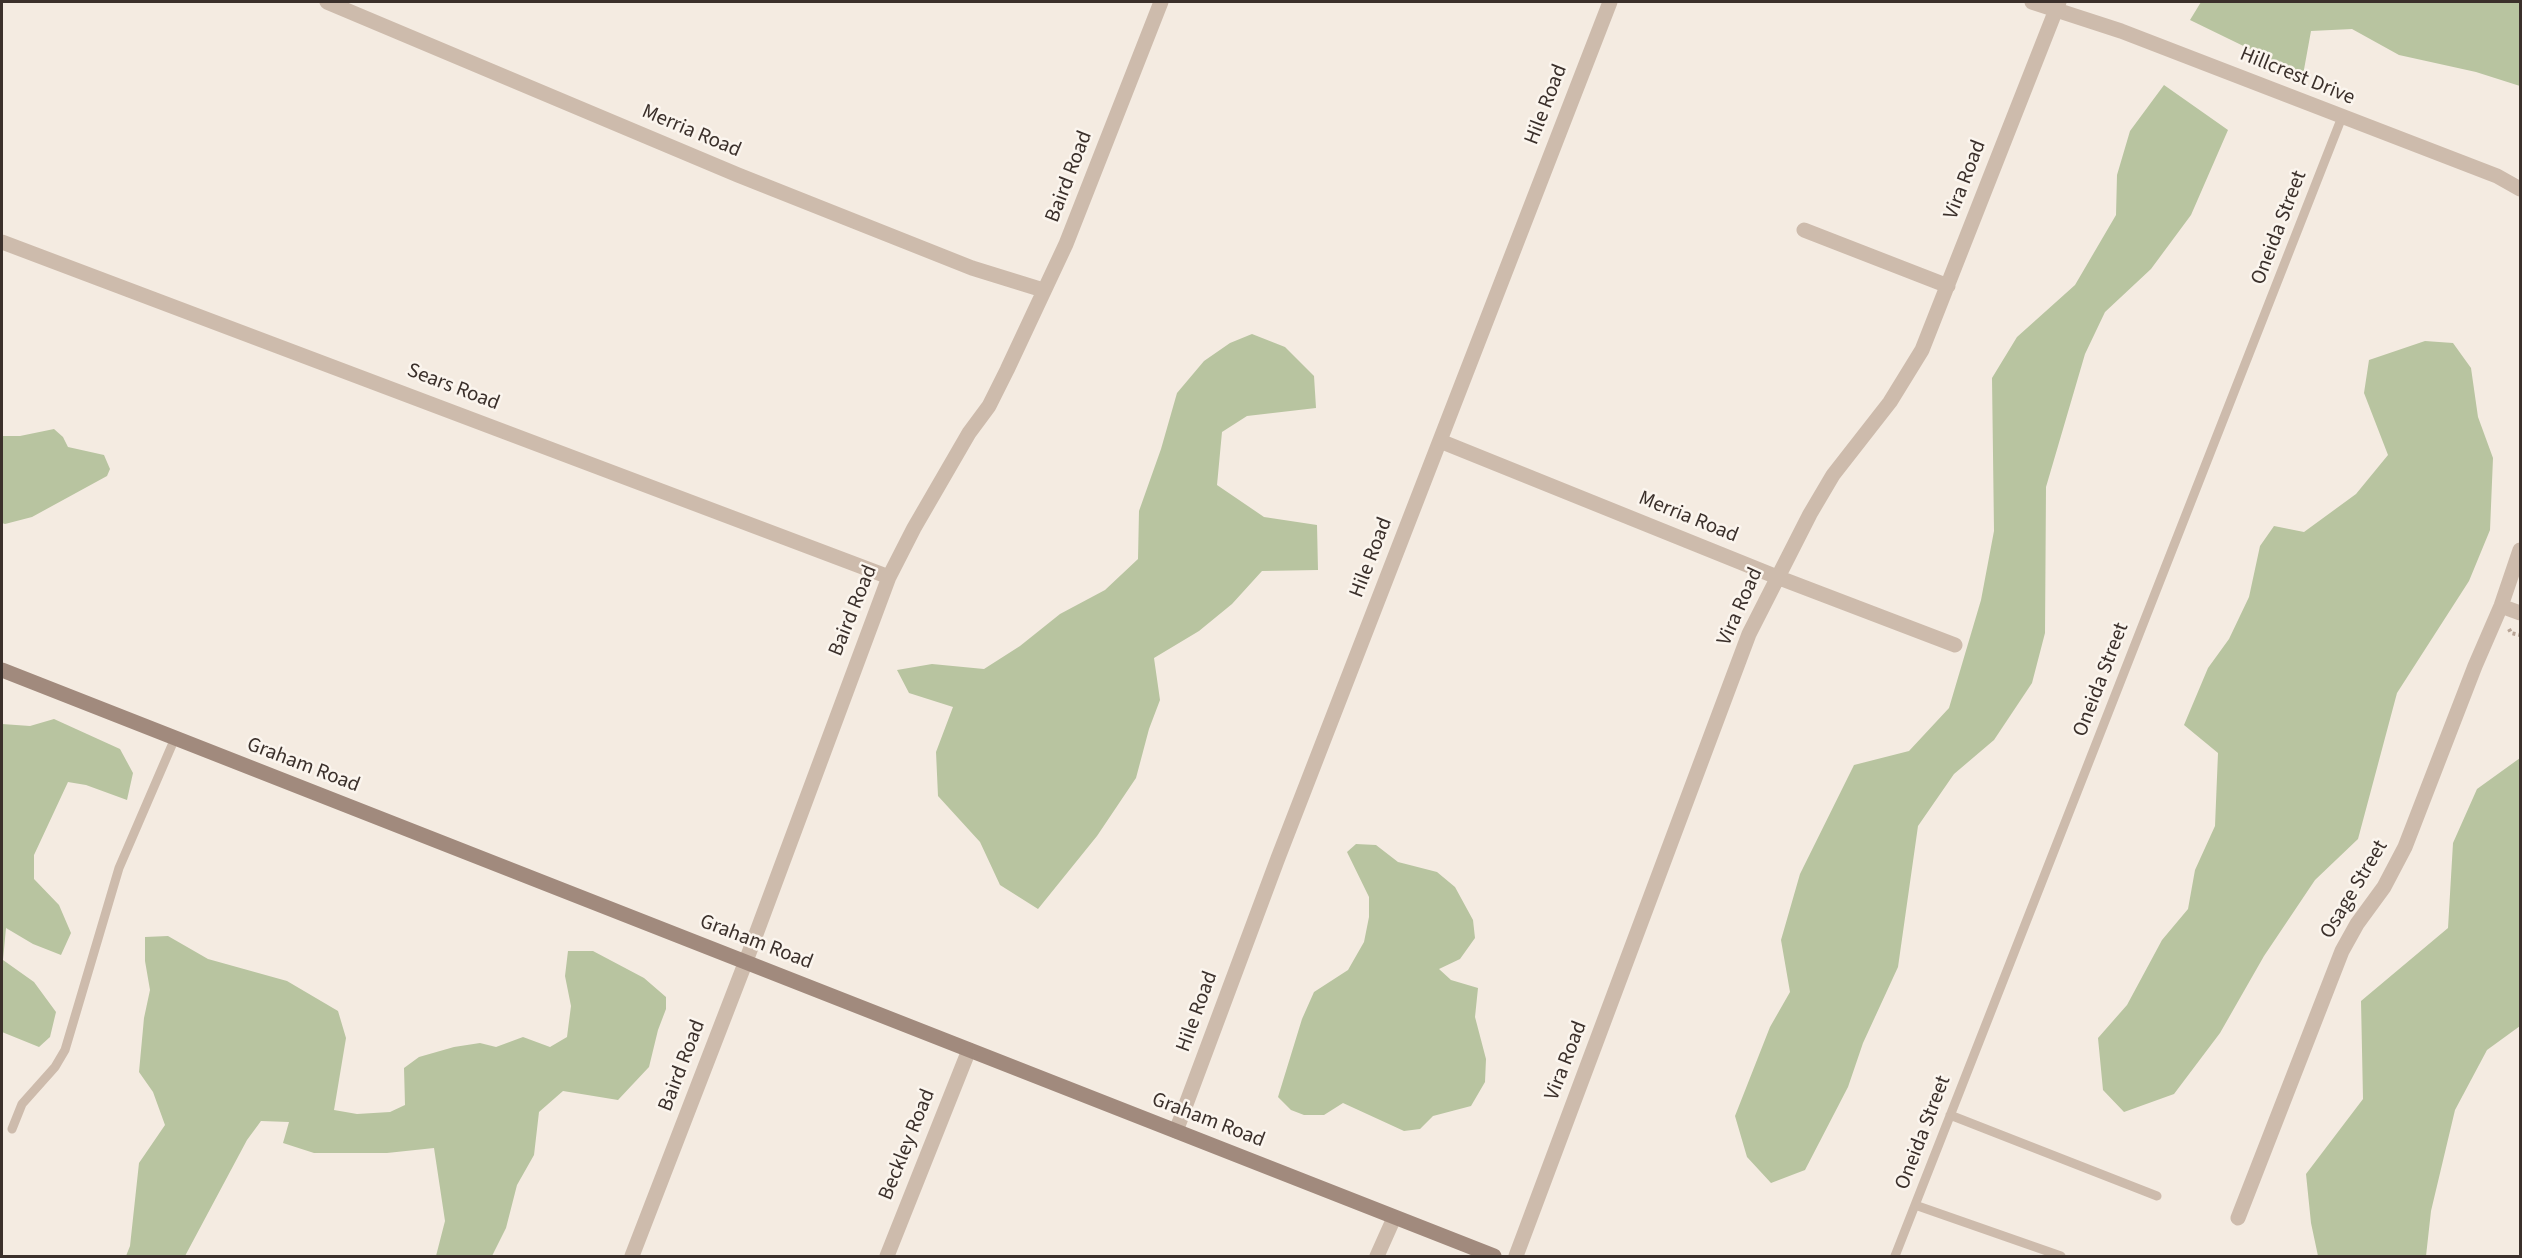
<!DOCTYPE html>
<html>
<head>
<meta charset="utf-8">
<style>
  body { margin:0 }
  #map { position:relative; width:2522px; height:1258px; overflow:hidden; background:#f4ebe1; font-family:"Source Sans 3",sans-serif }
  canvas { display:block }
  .frame { position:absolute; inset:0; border:3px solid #3b302b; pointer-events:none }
</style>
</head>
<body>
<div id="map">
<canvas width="2522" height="1258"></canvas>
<div class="frame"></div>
</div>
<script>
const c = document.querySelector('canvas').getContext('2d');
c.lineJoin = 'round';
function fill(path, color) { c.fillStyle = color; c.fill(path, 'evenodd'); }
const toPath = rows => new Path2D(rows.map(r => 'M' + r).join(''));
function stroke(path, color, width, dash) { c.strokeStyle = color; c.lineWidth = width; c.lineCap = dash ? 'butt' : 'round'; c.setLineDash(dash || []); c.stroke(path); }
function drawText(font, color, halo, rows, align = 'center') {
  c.font = font + ' "Source Sans 3",sans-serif'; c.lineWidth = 5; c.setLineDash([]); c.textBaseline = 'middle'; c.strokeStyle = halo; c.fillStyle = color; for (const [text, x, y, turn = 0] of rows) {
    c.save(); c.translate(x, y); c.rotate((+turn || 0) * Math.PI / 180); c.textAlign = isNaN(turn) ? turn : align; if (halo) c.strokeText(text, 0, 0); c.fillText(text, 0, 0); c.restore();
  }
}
fill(toPath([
  [2201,2,2520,2,2520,86,2476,72,2399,55,2352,29,2311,31,2303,75,2190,20],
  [2164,85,2228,130,2191,215,2151,269,2105,312,2085,354,2046,487,2045,633,2032,683,1994,740,1954,774,1918,826,1898,967,1863,1043,1848,1087,1805,1170,1771,1183,1747,1157,1735,1116,1770,1027,1790,992,1781,940,1800,874,1854,765,1909,751,1949,708,1981,600,1994,531,1992,378,2017,337,2075,285,2116,215,2117,175,2130,131],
  [1252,334,1285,347,1314,376,1316,408,1247,416,1222,432,1217,485,1264,517,1317,525,1318,570,1262,571,1232,604,1199,631,1154,658,1160,700,1149,729,1136,778,1097,836,1038,909,1000,885,980,842,938,796,936,752,953,707,909,693,897,670,932,664,984,669,1020,646,1060,614,1105,590,1138,559,1139,511,1161,449,1177,393,1204,361,1230,343],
  [2425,341,2453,343,2471,368,2478,417,2493,458,2490,530,2469,581,2397,693,2358,839,2315,880,2264,956,2220,1033,2174,1094,2124,1112,2103,1090,2098,1038,2127,1005,2162,940,2188,909,2195,870,2215,826,2218,753,2184,725,2208,668,2229,639,2249,597,2260,546,2274,526,2304,532,2356,494,2388,455,2364,393,2369,360],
  [54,429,63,437,68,447,104,455,110,469,107,476,32,517,5,524,2,523,2,436,20,436],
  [54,719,120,749,133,773,127,800,86,785,68,782,34,855,34,879,59,905,71,933,61,955,33,944,6,928,3,960,34,982,56,1012,50,1037,39,1047,2,1032,2,724,30,726],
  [2520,758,2520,1026,2487,1050,2455,1110,2431,1211,2426,1256,2318,1256,2311,1223,2306,1174,2363,1099,2361,1001,2448,928,2453,843,2477,789],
  [1356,844,1376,845,1398,862,1437,872,1455,887,1473,920,1475,938,1460,959,1439,969,1451,980,1478,988,1475,1017,1486,1059,1485,1082,1471,1106,1433,1116,1420,1129,1404,1131,1343,1103,1324,1115,1304,1115,1291,1110,1278,1097,1302,1019,1314,992,1348,970,1364,942,1369,917,1369,897,1347,852],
  [168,936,208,959,287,981,338,1011,346,1038,334,1110,357,1114,390,1112,405,1105,404,1068,419,1057,454,1047,480,1043,496,1047,523,1037,550,1047,567,1037,571,1006,565,976,568,951,593,951,644,978,666,997,666,1009,658,1030,649,1067,618,1100,563,1091,539,1112,534,1155,517,1185,506,1228,492,1256,436,1256,445,1221,434,1148,387,1153,314,1153,283,1143,289,1122,261,1121,247,1140,185,1256,126,1256,130,1246,139,1163,165,1125,153,1092,139,1072,144,1018,150,990,145,961,145,937]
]), '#b8c4a0');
stroke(toPath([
  [2509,629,2511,633,2520,635]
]), '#b9a596', 4, [3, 3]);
stroke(toPath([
  [1950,1115,2157,1196],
  [12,1129,22,1104,55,1067,65,1050,119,868,175,738],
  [1915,1205,2061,1256],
  [1895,1256,2342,117]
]), '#cdbbac', 9);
stroke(toPath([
  [327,2,738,175,972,268,1043,290],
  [2032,2,2121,31,2497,176,2520,189],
  [1804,230,1948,286],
  [2,242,889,577],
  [1440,441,1777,577,1955,645],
  [2501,606,2520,613],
  [1176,1131,1278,858,1610,2],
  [2238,1218,2342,951,2357,924,2384,887,2405,847,2475,666,2501,606,2520,550],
  [632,1256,746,961,889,577,914,528,969,433,989,406,1007,370,1066,244,1161,2],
  [887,1256,969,1050],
  [1377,1256,1394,1218],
  [1516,1256,1749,634,1810,514,1833,475,1890,402,1922,350,2059,2]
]), '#cdbbac', 15);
stroke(toPath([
  [2,670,1494,1256]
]), '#a18a7d', 15);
drawText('21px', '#3b302b', '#fbf5ee', [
  ["Hillcrest Drive",2297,77,22],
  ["Hile Road",1547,105,-69],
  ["Merria Road",691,132,23],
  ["Baird Road",1070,177,-69],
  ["Vira Road",1966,180,-69],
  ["Oneida Street",2280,228,-69],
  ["Sears Road",453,388,21],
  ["Merria Road",1688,518,22],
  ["Hile Road",1372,558,-69],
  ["Vira Road",1741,607,-66],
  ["Baird Road",854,611,-68],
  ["Oneida Street",2102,680,-69],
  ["Graham Road",303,766,21],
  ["Osage Street",2355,890,-59],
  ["Graham Road",756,943,21],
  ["Hile Road",1198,1012,-70],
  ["Vira Road",1567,1061,-69],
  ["Baird Road",683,1066,-69],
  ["Graham Road",1208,1121,21],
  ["Oneida Street",1924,1133,-69],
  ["Beckley Road",908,1145,-68]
]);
</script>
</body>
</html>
